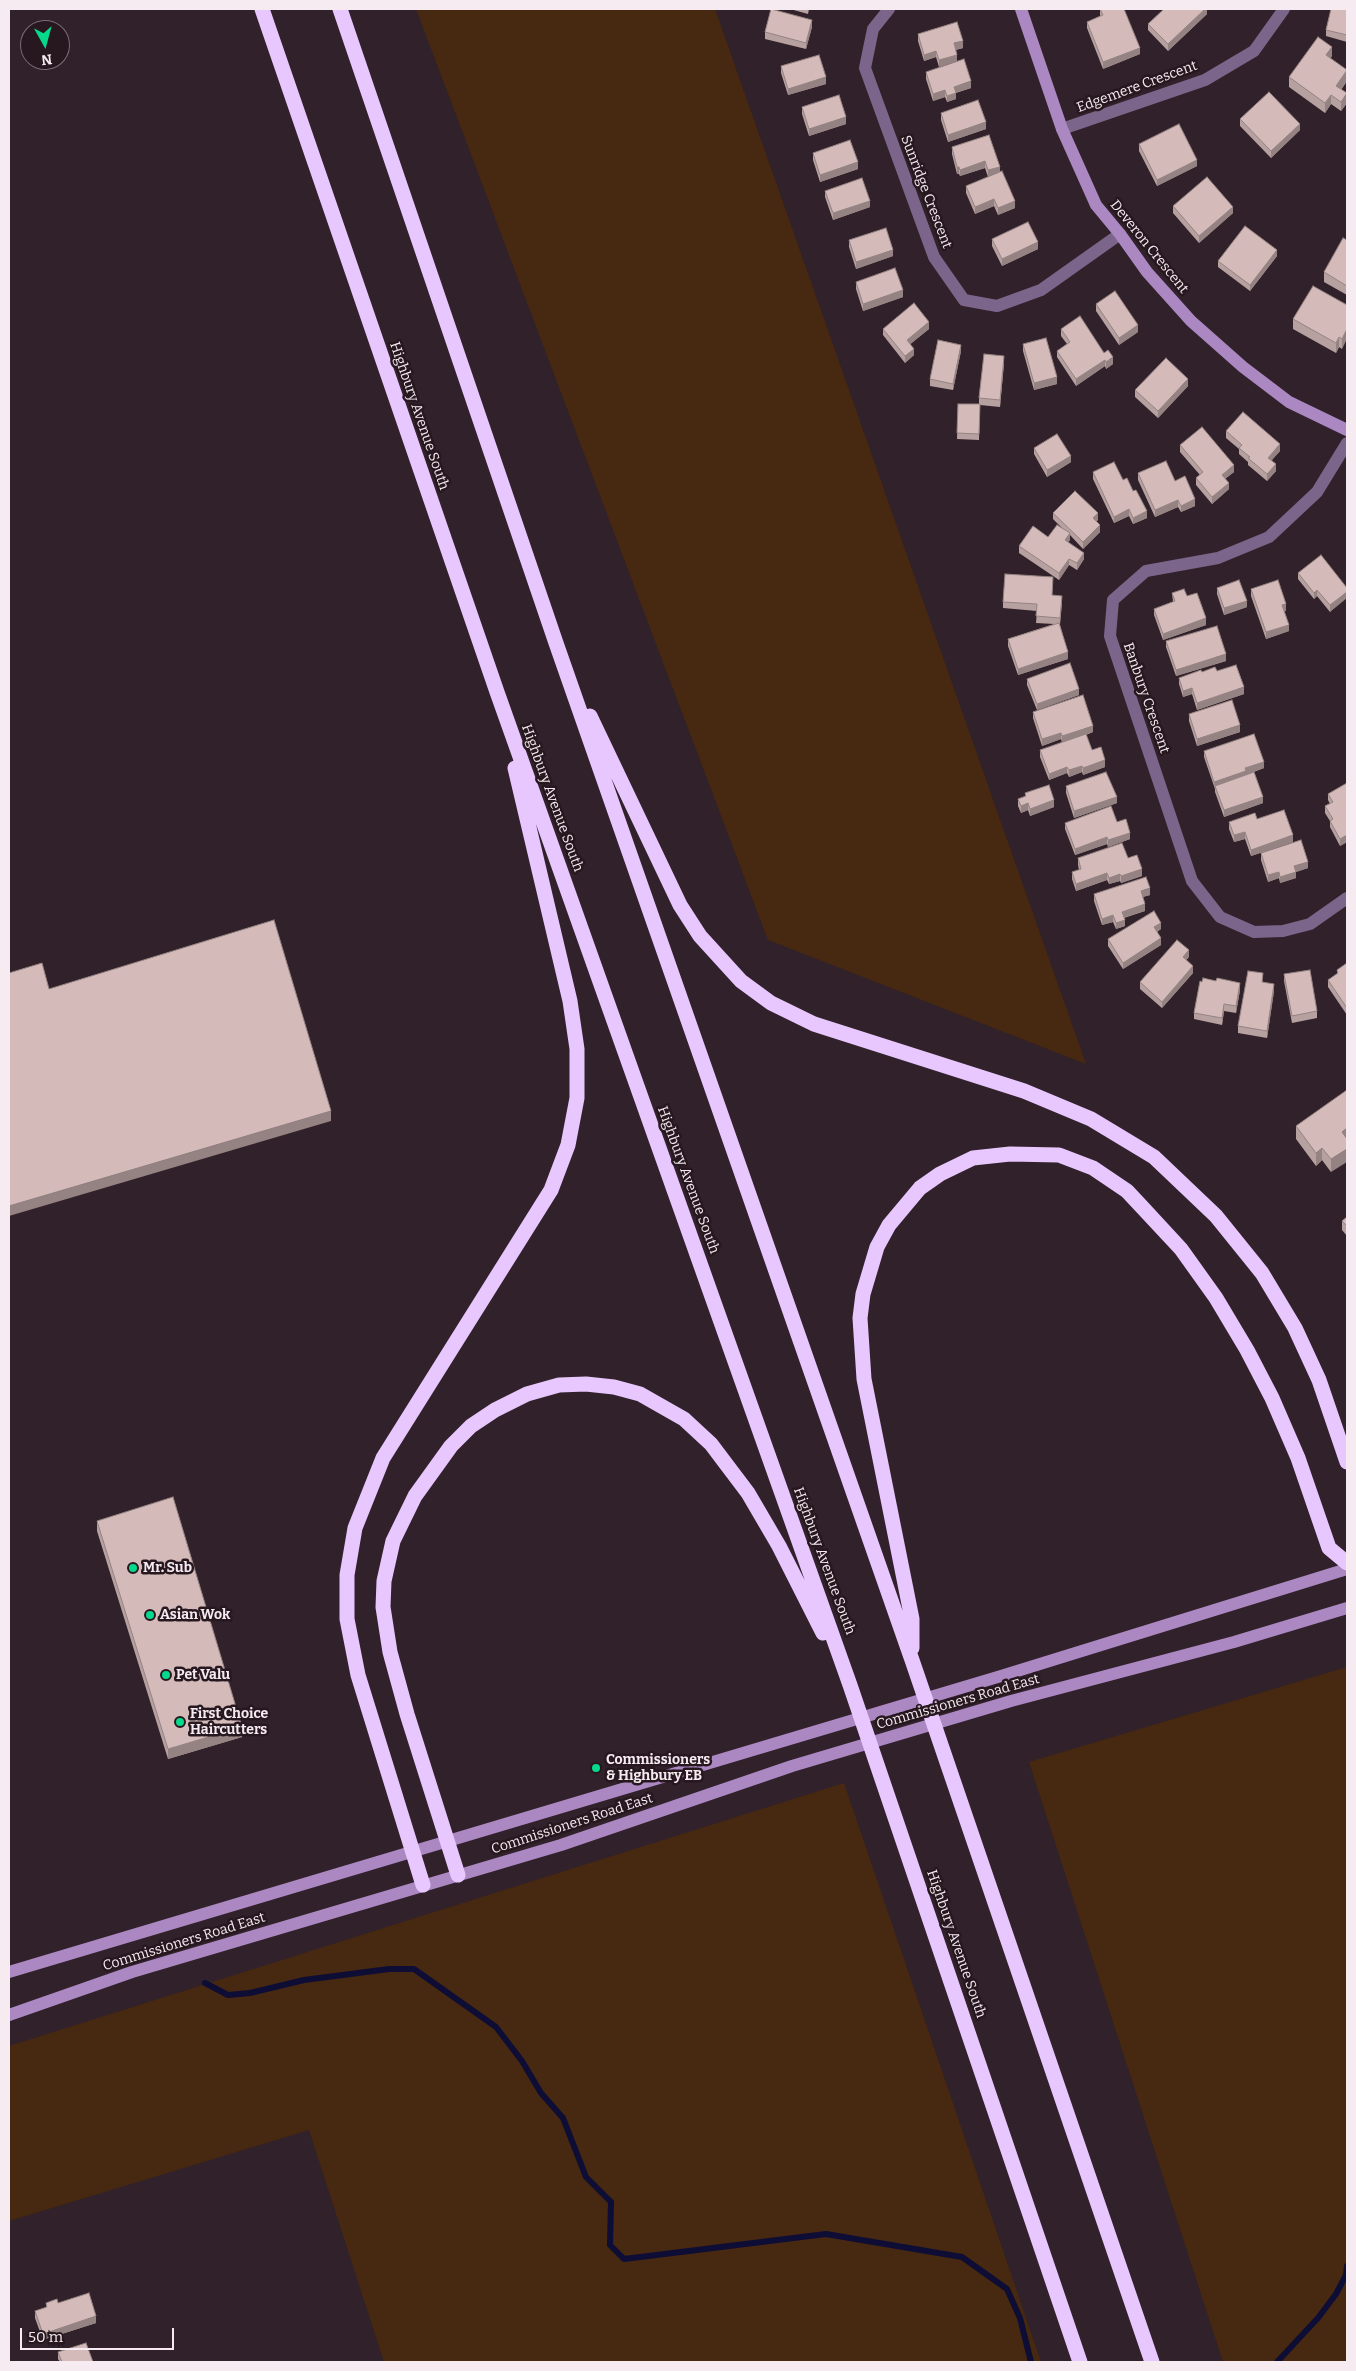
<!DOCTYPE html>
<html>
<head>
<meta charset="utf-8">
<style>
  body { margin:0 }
  #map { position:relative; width:1356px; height:2371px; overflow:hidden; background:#31212a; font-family:Bitter,serif }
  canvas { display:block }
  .frame { position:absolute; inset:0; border:10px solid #f6ebf0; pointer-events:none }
  .north { position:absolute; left:20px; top:20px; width:50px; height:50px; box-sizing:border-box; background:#271820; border:1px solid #7a6c73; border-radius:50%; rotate:173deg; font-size:14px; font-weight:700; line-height:20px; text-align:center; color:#f6ebf0 }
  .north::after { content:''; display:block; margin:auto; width:18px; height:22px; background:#06d98b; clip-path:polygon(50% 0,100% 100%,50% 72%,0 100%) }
  .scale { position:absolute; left:20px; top:2328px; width:154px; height:22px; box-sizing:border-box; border:2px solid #f6ebf0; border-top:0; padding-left:6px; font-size:15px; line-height:18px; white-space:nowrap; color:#f6ebf0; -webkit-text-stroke:4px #271820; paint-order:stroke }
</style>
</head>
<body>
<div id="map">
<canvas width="1356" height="2371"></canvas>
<div class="frame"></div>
<div class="north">N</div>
<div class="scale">50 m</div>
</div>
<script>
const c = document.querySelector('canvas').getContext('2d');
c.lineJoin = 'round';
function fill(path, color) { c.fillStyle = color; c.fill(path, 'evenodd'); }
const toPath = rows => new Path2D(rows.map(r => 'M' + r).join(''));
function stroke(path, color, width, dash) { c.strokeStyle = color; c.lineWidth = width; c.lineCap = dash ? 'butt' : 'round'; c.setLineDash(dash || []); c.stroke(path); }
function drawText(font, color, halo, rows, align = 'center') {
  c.font = font + ' Bitter,serif'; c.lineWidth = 5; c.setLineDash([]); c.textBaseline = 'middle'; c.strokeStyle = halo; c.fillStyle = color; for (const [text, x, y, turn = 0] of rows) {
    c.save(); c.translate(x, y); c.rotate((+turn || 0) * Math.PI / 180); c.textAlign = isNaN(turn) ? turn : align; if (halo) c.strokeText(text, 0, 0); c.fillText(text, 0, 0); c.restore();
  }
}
fill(toPath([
  [416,9,715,9,1086,1064,768,940],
  [1347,1667,1347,2362,1223,2362,1029,1762],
  [844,1783,1041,2362,384,2362,309,2130,9,2221,9,2046]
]), '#472810');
stroke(toPath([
  [205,1983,228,1995,250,1993,304,1980,389,1969,414,1969,496,2027,522,2061,541,2093,563,2118,586,2177,611,2202,610,2245,624,2259,826,2234,962,2257,1007,2289,1020,2318,1031,2362],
  [1277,2362,1318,2318,1336,2294,1346,2275,1347,2266]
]), '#0e0d35', 6);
stroke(toPath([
  [889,9,873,29,865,68,934,257,964,300,997,306,1041,290,1120,234],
  [1062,129,1205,80,1254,51,1284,9],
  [1347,443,1317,492,1269,537,1218,558,1146,571,1113,600,1110,636,1192,881,1220,917,1254,932,1283,931,1310,924,1347,898]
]), '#7c658a', 12);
stroke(toPath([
  [1021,9,1062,129,1096,205,1120,234,1147,272,1191,321,1243,367,1289,402,1347,430],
  [9,1972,1001,1676,1347,1569],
  [9,2015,132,1972,561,1845,792,1766,1011,1701,1234,1642,1347,1608]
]), '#ac88c3', 12);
stroke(toPath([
  [262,9,497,692,850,1685,1080,2362],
  [340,9,556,643,912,1660,1152,2362],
  [590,716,680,905,700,936,741,981,771,1003,814,1024,1024,1091,1091,1119,1154,1157,1216,1216,1262,1273,1295,1328,1319,1380,1347,1462],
  [912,1648,912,1619,864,1379,860,1318,863,1294,877,1247,889,1225,920,1188,940,1174,973,1158,1010,1154,1059,1155,1093,1168,1127,1191,1142,1207,1181,1249,1216,1298,1247,1350,1272,1398,1298,1458,1329,1548,1347,1563],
  [458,1875,407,1714,390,1652,383,1607,384,1581,393,1541,415,1496,451,1446,471,1426,495,1410,527,1394,559,1385,586,1384,614,1387,640,1394,684,1419,711,1444,748,1493,779,1546,823,1633],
  [423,1885,358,1675,347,1619,347,1575,355,1528,383,1458,551,1190,568,1145,577,1098,577,1049,570,1001,515,768]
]), '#e8c7fe', 15);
fill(toPath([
  [790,9,809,9,808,14],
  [1100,9,1140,54,1103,69,1087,28,1087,22,1100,16],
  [1207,9,1207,14,1168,51,1148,30,1148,24],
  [1347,9,1347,42,1326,36,1326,30],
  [812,27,806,49,765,39,765,32],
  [918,34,963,48,956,50,957,61,939,67,936,57,924,61,918,41],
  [1332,56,1330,59,1347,70,1347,81,1341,90,1347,103,1341,111,1331,104,1325,113,1289,87,1289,77],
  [781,66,826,84,788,95,781,73],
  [926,72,971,88,956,93,956,99,947,102,945,97,933,101,926,79],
  [802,107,846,124,809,136,802,114],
  [941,113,986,129,948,142,941,120],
  [1240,119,1300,130,1271,158,1240,126],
  [989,135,1000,172,1015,208,998,215,994,206,975,214,966,193,966,186,988,177,985,168,960,176,959,174,957,174,952,154,952,147],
  [1139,144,1197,166,1157,186,1139,151],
  [813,153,858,169,820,182,813,160],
  [825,191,870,207,833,220,825,197],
  [1173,206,1233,213,1199,243,1173,213],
  [992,239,1038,249,1002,266,992,246],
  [849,240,893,256,856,269,849,247],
  [1347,240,1347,295,1324,282,1324,272],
  [1277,256,1250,291,1218,267,1218,261],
  [856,282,903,297,863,311,856,289],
  [1096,304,1138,332,1119,345,1096,311],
  [1347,305,1342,349,1339,347,1336,353,1293,329,1293,319],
  [883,329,929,329,910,344,914,355,905,363,883,335],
  [1061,329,1104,353,1113,364,1106,369,1105,366,1076,386,1057,357,1057,351,1067,344,1061,336],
  [1023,344,1057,384,1034,390,1023,351],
  [961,351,953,390,930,386,930,379],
  [1004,363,1000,407,980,405,979,440,957,439,958,404,979,404,979,398],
  [1188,386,1158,418,1135,397,1135,390],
  [1226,431,1280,451,1272,460,1276,471,1267,481,1248,465,1248,462,1239,454,1239,449,1226,438],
  [1180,445,1234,472,1225,479,1229,489,1212,504,1196,485,1196,478,1200,475,1180,452],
  [1034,448,1071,462,1047,477,1034,454],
  [1093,472,1123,480,1133,491,1147,518,1133,524,1129,516,1114,523,1093,479],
  [1138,473,1175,481,1195,506,1181,512,1178,507,1155,517,1138,480],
  [1053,513,1098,520,1096,521,1100,532,1083,549,1070,535,1070,540,1068,542,1084,559,1077,570,1069,565,1059,580,1019,553,1019,546,1048,537,1063,529,1053,519],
  [1298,573,1347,588,1330,612,1317,596,1314,599,1298,579],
  [1053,584,1052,595,1062,603,1060,625,1068,659,1018,675,1008,646,1008,639,1054,624,1036,623,1037,611,1003,608,1003,602],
  [1217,588,1247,607,1224,615,1217,594],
  [1251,589,1286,611,1284,611,1289,631,1266,639,1251,596],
  [1172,593,1187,596,1206,625,1163,640,1154,615,1154,609,1173,602],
  [1166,641,1226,661,1176,676,1166,647],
  [1217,671,1244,694,1197,710,1192,694,1183,697,1179,684,1179,678,1202,672],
  [1027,679,1079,695,1037,710,1027,685],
  [1033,712,1093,732,1086,735,1092,750,1105,767,1083,775,1082,772,1069,777,1067,773,1049,780,1040,757,1040,750,1062,743,1061,739,1042,746,1033,718],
  [1189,714,1240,732,1197,746,1189,721],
  [1204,751,1264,768,1246,775,1263,803,1224,817,1215,792,1215,789,1204,757],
  [1347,783,1347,842,1340,846,1330,827,1330,821,1325,813,1325,806,1330,804,1328,800,1328,794],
  [1066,786,1117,803,1074,818,1066,793],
  [1025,793,1054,807,1030,816,1028,810,1021,813,1018,806,1018,799,1025,797],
  [1257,819,1293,842,1251,856,1245,839,1234,842,1229,829,1229,822],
  [1117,822,1130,839,1108,847,1107,844,1075,855,1065,829,1065,823],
  [1261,853,1308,868,1296,872,1296,878,1280,883,1279,878,1268,882,1261,860],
  [1078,858,1128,858,1142,876,1121,883,1120,881,1109,884,1107,880,1076,891,1072,879,1072,872,1079,870,1078,865],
  [1094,894,1150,895,1143,897,1145,911,1124,918,1125,926,1116,929,1113,922,1102,925,1094,901],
  [1161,929,1157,932,1161,945,1123,969,1108,946,1108,939],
  [1189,957,1186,960,1193,973,1162,1008,1140,989,1140,982],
  [1347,963,1347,1015,1328,987,1328,980,1337,974,1337,970],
  [1284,974,1317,1011,1317,1018,1292,1023,1284,981],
  [1263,980,1263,982,1274,991,1267,1038,1238,1033,1238,1026],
  [1240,990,1236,1013,1224,1011,1222,1025,1194,1019,1194,1013],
  [1347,1090,1331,1172,1322,1160,1316,1166,1296,1139,1296,1126],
  [1347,1217,1347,1236,1342,1230,1342,1221],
  [97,1521,242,1737,168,1759,97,1531],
  [46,2303,58,2303,96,2323,43,2340,35,2318,35,2311,46,2308],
  [58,2352,93,2362,60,2362,58,2359]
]), '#b6a1a0');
fill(toPath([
  [1205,9,1207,9,1207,14,1168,51,1168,44],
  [812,20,812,27,806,49,806,43],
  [963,41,963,48,954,50,954,43],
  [1332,47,1332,56,1326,65,1326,55],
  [1140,48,1140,54,1103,69,1103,62],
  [936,51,936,57,924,61,924,55],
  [957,55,957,61,939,67,939,60],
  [1347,71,1347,81,1336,96,1336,86],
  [826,77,826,84,788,95,788,89],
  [971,81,971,88,954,93,954,87],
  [945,90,945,97,933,101,933,94],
  [956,93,956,99,947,102,947,96],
  [1347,93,1347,103,1341,111,1341,102],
  [1331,95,1331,104,1325,113,1325,103],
  [846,117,846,124,809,136,809,129],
  [986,122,986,129,948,142,948,135],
  [1300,124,1300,130,1271,158,1271,151],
  [1197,160,1197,166,1157,186,1157,180],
  [985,161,985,168,960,176,960,170],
  [858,162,858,169,820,182,820,175],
  [957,167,959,167,959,174,957,174],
  [1000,167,1000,173,988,177,988,170],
  [994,199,994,206,975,214,975,207],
  [870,201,870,207,833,220,833,213],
  [1015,201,1015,208,998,215,998,208],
  [1233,207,1233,213,1199,243,1199,236],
  [1038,242,1038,249,1002,266,1002,259],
  [893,250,893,256,856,269,856,262],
  [1277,250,1277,256,1250,291,1250,285],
  [903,290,903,297,863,311,863,304],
  [929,322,929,329,907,347,907,340],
  [1138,325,1138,332,1119,345,1119,338],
  [1347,329,1347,339,1342,349,1342,339],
  [1339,337,1339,347,1336,353,1336,343],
  [961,345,961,351,953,390,953,384],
  [914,349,914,355,905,363,905,356],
  [1004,356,1004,363,1000,407,1000,400],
  [1113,357,1113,364,1106,369,1106,362],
  [1105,360,1105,366,1076,386,1076,379],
  [1057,377,1057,384,1034,390,1034,383],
  [1188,379,1188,386,1158,418,1158,411],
  [1280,444,1280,451,1268,464,1268,458],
  [1071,456,1071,462,1047,477,1047,470],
  [1276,464,1276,471,1267,481,1267,474],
  [1234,465,1234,472,1222,481,1222,475],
  [1229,483,1229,489,1212,504,1212,497],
  [1195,499,1195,506,1181,512,1181,506],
  [1178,500,1178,507,1155,517,1155,510],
  [1129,509,1129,516,1114,523,1114,517],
  [1147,511,1147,518,1133,524,1133,518],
  [1098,513,1098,520,1093,525,1093,518],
  [1100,525,1100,532,1083,549,1083,542],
  [1070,533,1070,540,1065,546,1065,540],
  [1084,553,1084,559,1077,570,1077,563],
  [1069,559,1069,565,1059,580,1059,573],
  [1317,590,1317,596,1314,599,1314,593],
  [1347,592,1347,598,1330,612,1330,605],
  [1247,601,1247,607,1224,615,1224,608],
  [1286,604,1286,611,1282,612,1282,605],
  [1206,618,1206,625,1163,640,1163,634],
  [1289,625,1289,631,1266,639,1266,632],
  [1068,652,1068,659,1018,675,1018,669],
  [1226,654,1226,661,1176,676,1176,670],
  [1244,687,1244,694,1197,710,1197,703],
  [1192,688,1192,694,1183,697,1183,691],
  [1079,689,1079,695,1037,710,1037,704],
  [1240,725,1240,732,1197,746,1197,739],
  [1093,726,1093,732,1062,743,1062,736],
  [1061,733,1061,739,1042,746,1042,739],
  [1105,760,1105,767,1083,775,1083,768],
  [1264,762,1264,768,1215,786,1215,789,1214,782,1245,768],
  [1082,766,1082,772,1069,777,1069,770],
  [1067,767,1067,773,1049,780,1049,774],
  [1117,797,1117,803,1074,818,1074,811],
  [1263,797,1263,803,1224,817,1224,810],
  [1054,800,1054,807,1030,816,1030,809],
  [1028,803,1028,810,1021,813,1021,806],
  [1245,832,1245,839,1234,842,1234,835],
  [1130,833,1130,839,1108,847,1108,840],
  [1293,835,1293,842,1251,856,1251,850],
  [1347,835,1347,842,1340,846,1340,839],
  [1107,837,1107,844,1075,855,1075,849],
  [1308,862,1308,868,1296,872,1296,878,1280,883,1280,877,1294,866],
  [1142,869,1142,876,1121,883,1121,876],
  [1279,872,1279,878,1268,882,1268,875],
  [1107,873,1107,880,1076,891,1076,884],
  [1120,874,1120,881,1109,884,1109,878],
  [1150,888,1150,895,1141,897,1141,891],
  [1145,904,1145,911,1122,918,1122,912],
  [1113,915,1113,922,1102,925,1102,919],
  [1125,920,1125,926,1116,929,1116,923],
  [1161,923,1161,929,1154,934,1154,927],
  [1161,938,1161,945,1123,969,1123,963],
  [1189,950,1189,957,1183,964,1183,957],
  [1193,966,1193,973,1162,1008,1162,1002],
  [1240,983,1240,990,1236,1013,1236,1006],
  [1274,984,1274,991,1267,1038,1267,1031],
  [1224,1004,1224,1011,1222,1025,1222,1018],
  [331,1111,331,1121,9,1216,9,1206],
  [1347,1128,1347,1141,1342,1132],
  [1322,1148,1322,1160,1316,1166,1316,1153],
  [1347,1149,1347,1162,1331,1172,1331,1159],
  [242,1727,242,1737,168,1759,168,1749],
  [96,2316,96,2323,43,2340,43,2334]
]), '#948382');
const building = toPath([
  [771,9,812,20,806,43,765,32,771,9],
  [1100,9,1124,9,1140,48,1103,62,1087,22,1103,15,1100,9],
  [1164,9,1205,9,1168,44,1148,24,1164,9],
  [1331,9,1347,9,1347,35,1326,30,1331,9],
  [957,22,963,41,954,43,957,55,939,60,936,51,924,55,918,34,957,22],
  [1318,37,1332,47,1326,55,1347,70,1336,86,1347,93,1341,102,1331,95,1325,103,1289,77,1318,37],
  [819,55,826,77,788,89,781,66,819,55],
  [964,59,971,81,954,87,956,93,947,96,945,90,933,94,926,72,964,59],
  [1269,92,1300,124,1271,151,1240,119,1269,92],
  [839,95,846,117,809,129,802,107,839,95],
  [978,100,986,122,948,135,941,113,978,100],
  [1179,124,1197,160,1157,180,1139,144,1179,124],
  [989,135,1000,167,988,170,985,161,960,170,959,167,957,167,952,147,989,135],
  [850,140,858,162,820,175,813,153,850,140],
  [1002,171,1015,201,998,208,994,199,975,207,966,186,1002,171],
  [1207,177,1233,207,1199,236,1173,206,1207,177],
  [862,178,870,201,833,213,825,191,862,178],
  [1028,222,1038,242,1002,259,992,239,1028,222],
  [1245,226,1277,250,1250,285,1218,261,1245,226],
  [886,228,893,250,856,262,849,240,886,228],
  [1343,238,1347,240,1347,286,1324,272,1343,238],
  [895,268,903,290,863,304,856,282,895,268],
  [1313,286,1347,305,1347,329,1342,339,1339,337,1336,343,1293,319,1313,286],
  [1115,291,1138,325,1119,338,1096,304,1115,291],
  [914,303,929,322,907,340,914,349,905,356,883,329,914,303],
  [1080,316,1104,353,1108,350,1113,357,1106,362,1105,360,1076,379,1057,351,1070,342,1061,329,1080,316],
  [1046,338,1057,377,1034,383,1023,344,1046,338],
  [938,340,961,345,953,384,930,379,938,340],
  [984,354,1004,356,1000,400,979,398,984,354],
  [1166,358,1188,379,1158,411,1135,390,1166,358],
  [958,404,980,404,979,434,957,433,958,404],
  [1243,412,1280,444,1268,458,1276,464,1267,474,1248,458,1250,457,1239,448,1242,445,1226,431,1243,412],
  [1202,427,1234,465,1222,475,1229,483,1212,497,1196,478,1203,472,1180,445,1202,427],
  [1057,434,1071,456,1047,470,1034,448,1057,434],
  [1166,461,1175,481,1185,476,1195,499,1181,506,1178,500,1155,510,1138,473,1166,461],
  [1114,462,1123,480,1127,478,1133,491,1136,490,1147,511,1133,518,1129,509,1114,517,1093,472,1114,462],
  [1075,491,1098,513,1093,518,1100,525,1083,542,1053,513,1075,491],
  [1057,525,1070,533,1065,540,1084,553,1077,563,1069,559,1059,573,1019,546,1033,526,1048,537,1057,525],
  [1321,555,1347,588,1347,592,1330,605,1317,590,1314,593,1298,573,1321,555],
  [1005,574,1053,577,1052,595,1062,596,1060,618,1036,616,1037,604,1003,602,1005,574],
  [1239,580,1247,601,1224,608,1217,588,1239,580],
  [1278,580,1286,604,1282,605,1289,625,1266,632,1251,589,1278,580],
  [1184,589,1187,596,1197,593,1206,618,1163,634,1154,609,1175,601,1172,593,1184,589],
  [1059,623,1068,652,1018,669,1008,639,1059,623],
  [1217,626,1226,654,1176,670,1166,641,1217,626],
  [1070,663,1079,689,1037,704,1027,679,1070,663],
  [1236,665,1244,687,1197,703,1192,688,1183,691,1179,678,1201,670,1202,672,1215,667,1217,671,1236,665],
  [1083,695,1093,726,1062,736,1061,733,1042,739,1033,712,1083,695],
  [1232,700,1240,725,1197,739,1189,714,1232,700],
  [1086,734,1092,750,1101,747,1105,760,1083,768,1082,766,1069,770,1067,767,1049,774,1040,750,1086,734],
  [1254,734,1264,762,1245,768,1246,771,1214,782,1204,751,1254,734],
  [1106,772,1117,797,1074,811,1066,786,1106,772],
  [1254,772,1263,797,1224,810,1215,786,1254,772],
  [1347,783,1347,835,1340,839,1330,821,1333,819,1325,806,1333,802,1328,794,1347,783],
  [1049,785,1054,800,1030,809,1028,803,1021,806,1018,799,1026,796,1025,793,1049,785],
  [1111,806,1117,822,1126,819,1130,833,1108,840,1107,837,1075,849,1065,823,1111,806],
  [1284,810,1293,835,1251,850,1245,832,1234,835,1229,822,1255,813,1257,819,1284,810],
  [1301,840,1308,862,1294,866,1296,872,1280,877,1279,872,1268,875,1261,853,1301,840],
  [1122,843,1128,858,1137,855,1142,869,1121,876,1120,874,1109,878,1107,873,1076,884,1072,872,1081,869,1078,858,1122,843],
  [1146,877,1150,888,1141,891,1145,904,1122,912,1125,920,1116,923,1113,915,1102,919,1094,894,1146,877],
  [1154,911,1161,923,1154,927,1161,938,1123,963,1108,939,1154,911],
  [274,920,331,1111,9,1206,9,973,42,963,49,989,274,920],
  [1177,940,1189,950,1183,957,1193,966,1162,1002,1140,982,1177,940],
  [1347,963,1347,1008,1328,980,1338,973,1337,970,1347,963],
  [1310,970,1317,1011,1292,1016,1284,974,1310,970],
  [1248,971,1263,973,1262,982,1274,984,1267,1031,1238,1026,1248,971],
  [1203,978,1216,981,1217,978,1240,983,1236,1006,1224,1004,1222,1018,1194,1013,1200,981,1202,982,1203,978],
  [1347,1090,1347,1128,1342,1132,1347,1139,1347,1149,1331,1159,1322,1148,1316,1153,1296,1126,1347,1090],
  [1347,1217,1347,1226,1342,1221,1347,1217],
  [173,1497,242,1727,168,1749,97,1521,173,1497],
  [89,2293,96,2316,43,2334,35,2311,47,2307,46,2303,57,2299,58,2303,89,2293],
  [86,2343,93,2362,62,2362,58,2352,86,2343]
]);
fill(building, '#d4bbba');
stroke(building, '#948382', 1);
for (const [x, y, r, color] of [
  [133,1568,5,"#06d98b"],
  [150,1615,5,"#06d98b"],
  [166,1675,5,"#06d98b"],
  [180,1722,5,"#06d98b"],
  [596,1768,5,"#06d98b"]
]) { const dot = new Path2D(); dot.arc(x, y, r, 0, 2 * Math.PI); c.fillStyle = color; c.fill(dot); stroke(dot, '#271820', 2); }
drawText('14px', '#f6ebf0', '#271820', [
  ["Edgemere Crescent",1137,87,-20],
  ["Sunridge Crescent",926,192,69],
  ["Deveron Crescent",1149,247,51],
  ["Highbury Avenue South",419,416,71],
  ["Banbury Crescent",1146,698,71],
  ["Highbury Avenue South",552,798,70],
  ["Highbury Avenue South",688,1180,70],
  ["Highbury Avenue South",824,1561,70],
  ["Commissioners Road East",958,1702,-16],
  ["Commissioners Road East",572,1824,-18],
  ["Commissioners Road East",184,1942,-17],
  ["Highbury Avenue South",956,1944,71]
]);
drawText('bold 14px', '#f6ebf0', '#271820', [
  ["Mr. Sub",143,1568],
  ["Asian Wok",160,1615],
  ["Pet Valu",176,1675],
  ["First Choice",190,1714],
  ["Haircutters",190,1730],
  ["Commissioners",606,1760],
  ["& Highbury EB",606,1776]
], 'left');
</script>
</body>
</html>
